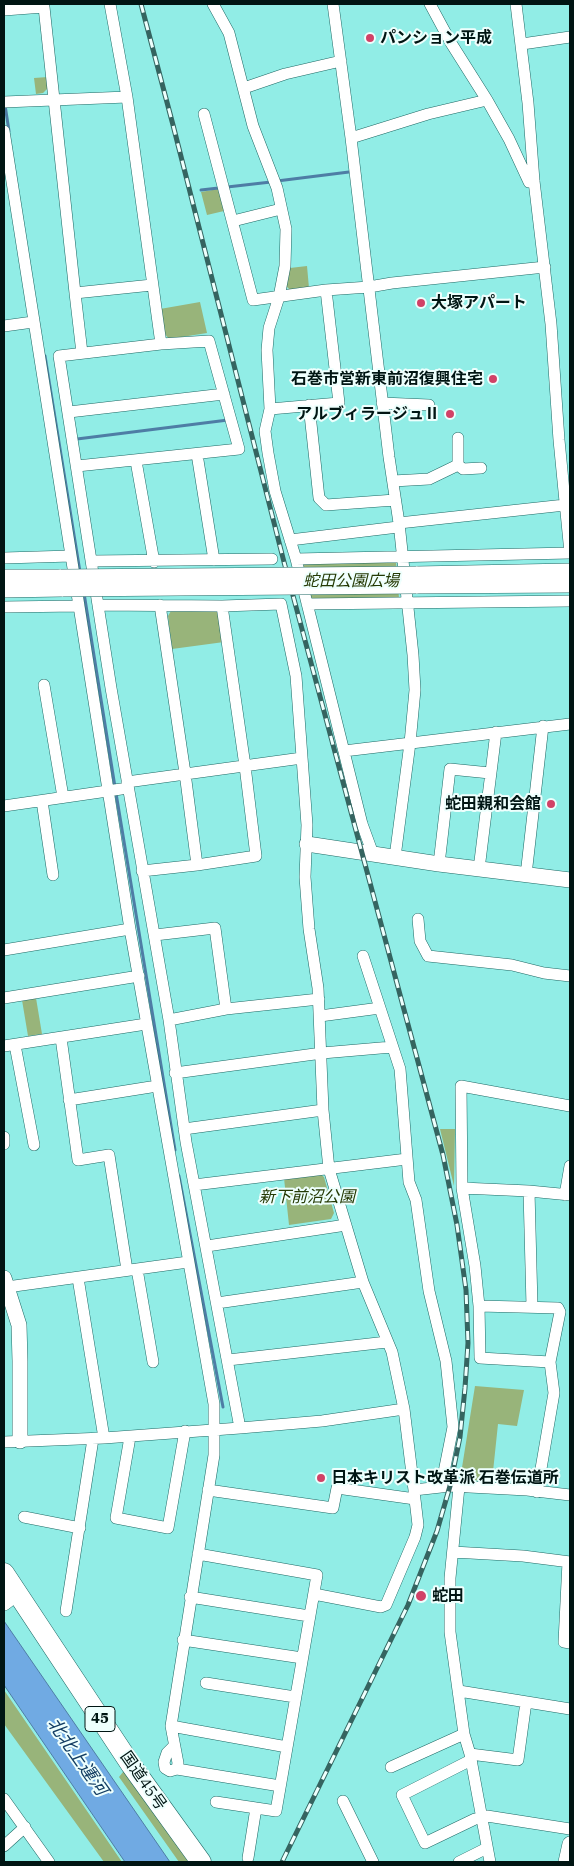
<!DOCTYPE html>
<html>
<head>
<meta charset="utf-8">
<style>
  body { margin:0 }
  #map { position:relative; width:574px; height:1866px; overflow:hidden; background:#91ede6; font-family:"IBM Plex Serif",serif }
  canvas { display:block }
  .frame { position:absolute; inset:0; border:5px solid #001513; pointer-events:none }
</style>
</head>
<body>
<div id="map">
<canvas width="574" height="1866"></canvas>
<div class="frame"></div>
</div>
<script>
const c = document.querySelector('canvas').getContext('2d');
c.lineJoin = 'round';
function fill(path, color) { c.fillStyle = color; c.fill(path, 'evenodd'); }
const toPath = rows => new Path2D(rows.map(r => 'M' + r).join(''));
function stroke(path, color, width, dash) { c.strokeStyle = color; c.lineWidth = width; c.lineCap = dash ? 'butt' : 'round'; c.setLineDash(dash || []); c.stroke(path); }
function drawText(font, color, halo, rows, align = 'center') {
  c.font = font + ' "IBM Plex Serif","Noto Sans JP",serif'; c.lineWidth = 4; c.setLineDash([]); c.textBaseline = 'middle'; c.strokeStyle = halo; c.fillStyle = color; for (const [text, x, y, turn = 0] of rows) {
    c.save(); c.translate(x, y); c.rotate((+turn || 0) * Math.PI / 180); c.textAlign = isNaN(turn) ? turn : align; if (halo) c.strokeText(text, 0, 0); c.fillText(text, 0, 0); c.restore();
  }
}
fill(toPath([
  [48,77,49,87,43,93,36,94,34,78],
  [218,189,224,211,207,215,201,192],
  [307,266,309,288,290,290,286,286,290,268],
  [200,302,207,333,169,339,163,332,160,309],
  [396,562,399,598,309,600,302,563],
  [172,609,214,610,220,614,224,642,172,649,168,616],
  [36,998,42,1034,28,1036,22,1000],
  [440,1129,455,1129,454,1186],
  [319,1173,324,1177,334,1213,331,1219,289,1225,284,1178],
  [475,1386,524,1390,517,1426,498,1424,492,1481,460,1480],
  [4,1690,122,1862,104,1862,4,1724],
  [127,1767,193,1862,179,1862,119,1777]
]), '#98b47a');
const water = toPath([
  [4,1621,170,1862,125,1862,4,1685,4,1621]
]);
fill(water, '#70aae3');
stroke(water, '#4e7da5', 1);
stroke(toPath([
  [5,105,9,131],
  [277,181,349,172],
  [201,190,271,182],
  [45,356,80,572],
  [77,439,228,420],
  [84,593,115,787],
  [116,793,175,1150],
  [179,1176,223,1407]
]), '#4e7da5', 3);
const street = toPath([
  [213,4,229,33,253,126,277,188,286,229,285,266,279,297,269,328,267,350,270,409,265,431,268,453,275,491,296,559,362,824,373,854],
  [333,4,351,138,389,457,399,523,413,655,415,690,410,743,395,857],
  [430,4,451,43,487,100,509,139,529,182,534,181],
  [516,4,528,103,534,181,551,324,559,440,570,553],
  [4,10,44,7,75,293],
  [522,44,570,37],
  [244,88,285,74,341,61],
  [127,97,161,344],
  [4,102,127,97,110,4],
  [204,114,253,300,326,290,369,287,392,283,545,267],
  [4,131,130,929,214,1404,214,1455,171,1726,178,1763,177,1769,170,1771,165,1768,164,1762,167,1753,174,1746],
  [351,138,428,114,487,100],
  [233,221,281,209],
  [4,326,33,322],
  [82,353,75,293,152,285],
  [382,403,429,405],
  [309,405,319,498,326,505,395,500],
  [270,409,339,403,326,290],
  [69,412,224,394],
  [197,454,214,560],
  [136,461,154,562],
  [458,465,463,469,481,468],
  [393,481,429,479,458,465,458,438],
  [399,523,565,505],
  [290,540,398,527],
  [4,558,71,556],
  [296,559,570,553],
  [92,561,272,559],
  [307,604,570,601],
  [98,605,222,606,281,604,296,676,307,825,305,877,309,929,318,988,323,1110,329,1169,363,1282,392,1352,404,1409,322,1421,240,1428],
  [160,605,185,773,197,865],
  [4,607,78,606],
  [44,685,63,797],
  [344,751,570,724],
  [127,782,302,758],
  [42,801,53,875],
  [4,806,128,788],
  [439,864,450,769,490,773],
  [479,869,496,732],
  [142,871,197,865,256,856,245,766,222,606],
  [526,875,543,726],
  [418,919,420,941,428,956,512,965,544,973,570,976],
  [155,935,215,928,226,1009],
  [4,950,130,929],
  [363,956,400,1069,409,1182,416,1200,429,1291,446,1361,453,1427,441,1487],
  [4,998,139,976],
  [320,1016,380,1008],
  [169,1020,226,1009,319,999],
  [61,1038,78,1160,109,1155,127,1270],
  [15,1045,34,1145],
  [4,1046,146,1024],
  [175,1073,322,1053,392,1047],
  [69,1100,157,1086],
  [184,1129,323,1110],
  [4,1137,4,1144],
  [194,1185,407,1159],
  [462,1188,529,1191,570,1195],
  [529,1191,532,1306],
  [565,1195,570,1166],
  [207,1246,346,1225],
  [137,1269,153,1362],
  [78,1278,104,1438],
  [7,1287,188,1262],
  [217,1303,363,1282],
  [479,1306,558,1308,560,1312,550,1362,554,1393,537,1492],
  [228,1360,387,1342],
  [550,1362,480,1358,479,1306,475,1266,462,1188,461,1086,570,1106],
  [404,1409,414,1490,450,1486,527,1490,570,1495],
  [130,1437,116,1518,168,1528,185,1431],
  [4,1442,104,1438,240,1428,186,1142,169,1020,111,688,59,356,161,344,209,341,239,449,77,466],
  [459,1487,450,1578,450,1632,464,1734,470,1754,490,1862],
  [208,1490,333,1508,337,1488,415,1499],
  [24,1517,80,1528],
  [453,1552,523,1556,570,1562],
  [198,1554,317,1575,276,1811,216,1802],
  [568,1562,564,1642,570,1643],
  [314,1594,381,1607,386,1605,415,1537,418,1525,414,1491],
  [190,1597,309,1616],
  [66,1611,93,1439],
  [183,1640,302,1658],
  [206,1683,295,1697],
  [459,1691,570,1709],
  [171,1726,287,1747],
  [470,1754,518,1760,526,1702],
  [471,1760,402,1795,425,1843,475,1819,487,1816,570,1829],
  [391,1767,464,1734],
  [177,1769,280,1786],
  [4,1799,49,1862],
  [343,1801,373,1862],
  [4,1846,25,1827],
  [248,1858,256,1808],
  [459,1862,487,1848]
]);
const secondary = toPath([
  [416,574,570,571],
  [4,577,61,577],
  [416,586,570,585],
  [4,590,63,589],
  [307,844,439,864,570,880],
  [4,1278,19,1325,20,1361,20,1441],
  [4,1603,17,1593],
  [566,1862,570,1844]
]);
const highway = toPath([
  [4,1573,131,1765,201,1862]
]);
stroke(street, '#1f6965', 12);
stroke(secondary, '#1f6965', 16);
stroke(highway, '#1f6965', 21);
stroke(street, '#fff', 11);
stroke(secondary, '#fff', 15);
stroke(highway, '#fff', 20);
const rail = toPath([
  [141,4,173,125,284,562,443,1155,457,1225,466,1290,468,1343,465,1388,460,1437,450,1486,437,1531,408,1605,282,1862]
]);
stroke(rail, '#356460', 5);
stroke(rail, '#eefffd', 3, [9]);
const secondaryBridge = toPath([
  [61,577,416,574],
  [63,589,416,586]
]);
stroke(secondaryBridge, '#1f6965', 16, []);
stroke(secondaryBridge, '#fff', 15);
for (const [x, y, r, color] of [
  [370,38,5,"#d14267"],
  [421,303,5,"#d14267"],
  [493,379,5,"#d14267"],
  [450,414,5,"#d14267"],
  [551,804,5,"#d14267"],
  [321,1478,5,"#d14267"],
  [421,1596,6,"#d14267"]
]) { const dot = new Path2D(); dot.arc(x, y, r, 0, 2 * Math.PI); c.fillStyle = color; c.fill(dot); stroke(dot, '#eefffd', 2); }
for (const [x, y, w] of [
  [100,1719,30]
]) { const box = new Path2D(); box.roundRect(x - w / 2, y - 12.5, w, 25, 4); c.fillStyle = '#eefffd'; c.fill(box); stroke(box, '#001513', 1); }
drawText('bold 15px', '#001513', null, [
  ["45",100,1719]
]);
drawText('bold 16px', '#001513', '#eefffd', [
  ["パンション平成",380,38],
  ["大塚アパート",431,303],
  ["石巻市営新東前沼復興住宅",483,379,"right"],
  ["アルブィラージュⅡ",440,414,"right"],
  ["蛇田親和会館",541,804,"right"],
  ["日本キリスト改革派 石巻伝道所",331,1478],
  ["蛇田",432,1596]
], 'left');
drawText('italic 16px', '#243903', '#eefffd', [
  ["蛇田公園広場",351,581],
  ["新下前沼公園",307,1197]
]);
drawText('16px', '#001513', '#eefffd', [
  ["国道45号",143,1781,55]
]);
drawText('italic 18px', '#143e63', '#eefffd', [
  ["北北上運河",77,1757,55]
]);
</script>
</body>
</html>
